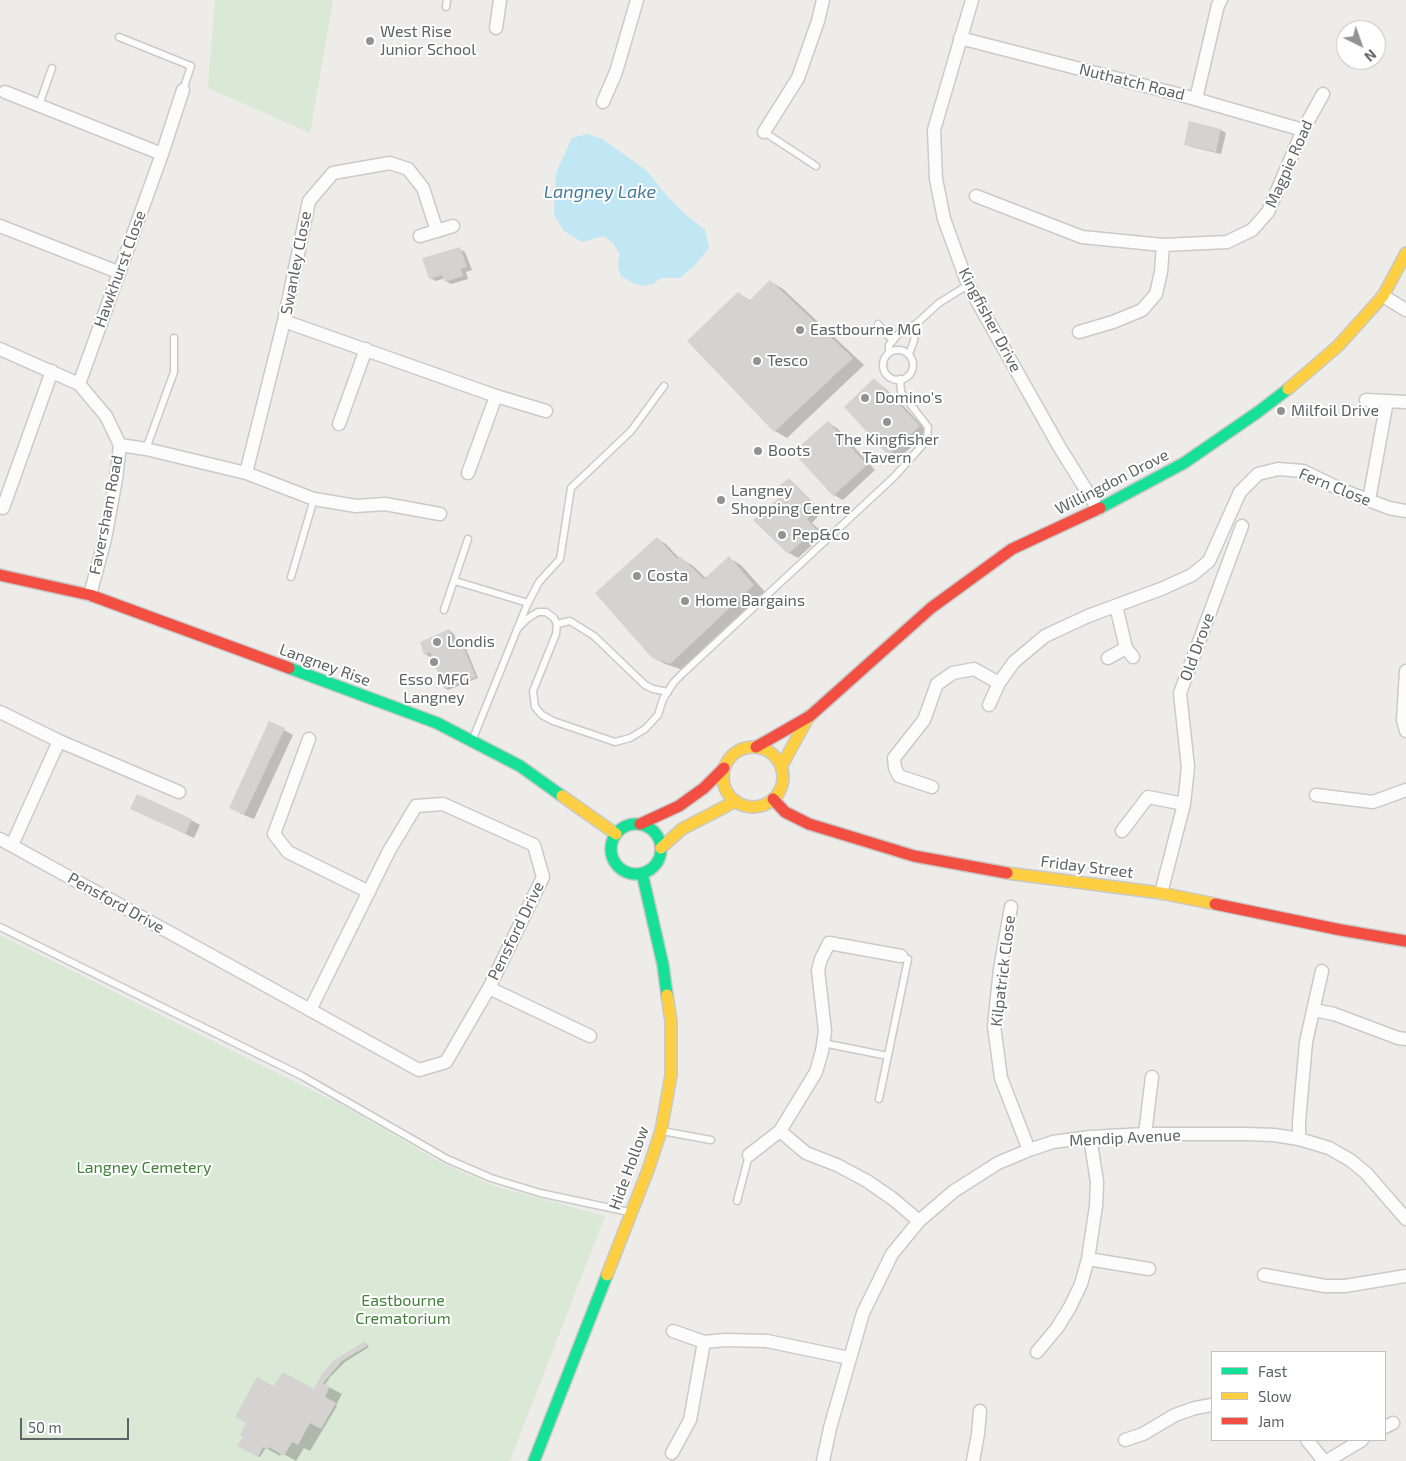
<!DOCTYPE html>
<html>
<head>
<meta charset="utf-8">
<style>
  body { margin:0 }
  #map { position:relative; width:1406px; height:1461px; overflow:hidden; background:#edece9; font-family:"Exo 2",sans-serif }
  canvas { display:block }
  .legend { position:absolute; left:1211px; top:1351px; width:175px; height:90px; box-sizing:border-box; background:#fff; border:1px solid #bfc1c2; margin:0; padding:6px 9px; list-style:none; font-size:15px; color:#5e6366 }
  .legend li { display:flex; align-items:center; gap:10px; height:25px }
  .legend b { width:25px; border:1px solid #bfc1c2 }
  .north { position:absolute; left:1336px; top:20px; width:50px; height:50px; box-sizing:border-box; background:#fff; border:1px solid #bfc1c2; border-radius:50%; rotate:138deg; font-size:14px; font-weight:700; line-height:20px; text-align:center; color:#5e6366 }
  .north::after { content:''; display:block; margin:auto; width:18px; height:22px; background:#909394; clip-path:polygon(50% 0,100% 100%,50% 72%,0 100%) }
  .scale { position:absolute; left:20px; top:1418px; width:109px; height:22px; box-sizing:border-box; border:2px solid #5e6366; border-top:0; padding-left:6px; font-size:15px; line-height:18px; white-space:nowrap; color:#5e6366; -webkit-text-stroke:4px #fff; paint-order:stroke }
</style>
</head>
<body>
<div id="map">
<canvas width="1406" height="1461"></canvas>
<ul class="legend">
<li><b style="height:6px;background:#16e098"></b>Fast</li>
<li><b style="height:6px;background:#ffcf43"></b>Slow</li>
<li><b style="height:6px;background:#f24e42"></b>Jam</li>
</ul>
<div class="north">N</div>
<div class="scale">50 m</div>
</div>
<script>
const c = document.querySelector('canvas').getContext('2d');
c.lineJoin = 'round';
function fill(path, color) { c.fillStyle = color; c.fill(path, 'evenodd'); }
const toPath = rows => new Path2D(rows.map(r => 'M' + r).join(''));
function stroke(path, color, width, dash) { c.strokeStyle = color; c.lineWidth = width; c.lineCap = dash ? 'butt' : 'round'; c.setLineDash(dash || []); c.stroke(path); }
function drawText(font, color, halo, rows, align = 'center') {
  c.font = font + ' "Exo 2",sans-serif'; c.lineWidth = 4; c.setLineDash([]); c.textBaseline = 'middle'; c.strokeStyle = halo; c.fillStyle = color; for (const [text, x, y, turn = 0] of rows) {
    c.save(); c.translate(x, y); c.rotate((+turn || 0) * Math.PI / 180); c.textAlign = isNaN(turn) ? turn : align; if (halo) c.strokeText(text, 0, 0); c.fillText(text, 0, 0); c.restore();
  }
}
fill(toPath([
  [215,0,333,0,310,133,208,88],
  [0,935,344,1106,440,1162,494,1186,605,1216,510,1461,0,1461]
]), '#dae8d6');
fill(toPath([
  [587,134,602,139,646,170,668,197,685,214,705,230,709,248,696,264,680,278,661,278,653,284,642,286,631,282,621,276,618,265,620,254,613,243,604,236,582,242,564,231,554,215,556,173,572,138]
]), '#c1e6f4');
fill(toPath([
  [1221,130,1226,133,1221,154,1191,147,1185,144],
  [459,249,465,252,472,270,466,272,468,279,451,284,446,281,445,278,436,281,430,278],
  [771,282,783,289,864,365,787,438,775,431,738,293,751,301],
  [875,380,894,396,928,432,898,459,889,454,846,407],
  [828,423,837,428,875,470,843,500,834,495,795,453],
  [789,480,794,483,822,512,812,523,824,534,798,558,789,553,782,496],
  [657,539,666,544,679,558,692,565,707,579,729,558,741,565,765,592,683,670,665,664,652,657],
  [449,630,454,634,457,642,460,640,463,641,478,678,448,690,445,688,433,656,430,657,425,654],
  [284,730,293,735,254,819,239,813],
  [132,809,191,820,200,825,194,838],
  [365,1342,369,1347,345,1362,330,1377,325,1385,342,1394,336,1405,337,1406,310,1451,304,1448,296,1461,282,1453,280,1456,266,1448,260,1457,239,1446,274,1388,314,1390,323,1375]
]), '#0003');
fill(toPath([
  [1189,121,1221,129,1216,152,1184,145],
  [460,247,467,267,461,269,463,276,445,282,442,275,429,279,422,258],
  [770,280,853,358,774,432,687,341,738,292,749,301],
  [874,378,920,426,888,455,844,407],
  [828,421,867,465,833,496,793,452],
  [789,478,817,508,807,519,816,529,788,554,753,520,782,495,776,488],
  [657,537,677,559,680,556,704,579,729,556,754,585,670,664,652,658,595,593],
  [449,629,453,642,460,639,476,677,444,689,430,652,424,655,420,642],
  [269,721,285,728,244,815,229,808],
  [137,794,192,819,185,834,130,809],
  [365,1341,367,1346,342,1361,323,1383,330,1386,325,1397,336,1403,321,1429,310,1423,298,1445,292,1442,284,1456,269,1447,268,1450,263,1447,258,1457,237,1446,243,1437,240,1435,246,1423,235,1417,257,1377,273,1386,283,1372,314,1389,322,1374,333,1361]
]), '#d4d3d2');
const lane = toPath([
  [446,7,447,0],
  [119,37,191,66,183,90],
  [39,105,52,68],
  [764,132,816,166],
  [878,324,893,341],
  '883 365a15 15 0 1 1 30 0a15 15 0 1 1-30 0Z',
  [889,353,889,345,901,331,916,324,939,303,968,285],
  [909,354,914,341,916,324],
  [146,449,174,372,174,338],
  [291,577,314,499],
  [455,581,528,603],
  [444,610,468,539],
  [557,624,570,621,594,636,645,685,653,689,668,692],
  [517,629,527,619,538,612,546,612,554,618,557,624,556,634,533,691,535,707,542,715,553,721,615,742,630,738,645,729,658,715,663,699,674,682,682,674,894,477,927,440,928,427,901,392,900,379],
  [472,741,527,605,539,582,560,559,571,488,631,431,664,386],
  [0,927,302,1076,447,1159,491,1178,540,1193,629,1212],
  [823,1043,888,1056],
  [879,1099,908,959,901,956],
  [662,1131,711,1140],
  [737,1201,749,1155]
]);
const street = toPath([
  [972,0,934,130,936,179,944,219,968,285,1060,448,1098,509],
  [496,28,500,0],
  [960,38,1181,95,1303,130],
  [5,92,162,154],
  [1196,99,1218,5,1221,0],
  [603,102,616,72,637,0],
  [764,132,798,78,818,21,823,0],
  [976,196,1082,237,1163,245,1227,242,1252,230,1268,212,1303,130,1323,94],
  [0,226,118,272],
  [420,236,453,226],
  [1383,296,1406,310],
  [284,321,496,396,546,411],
  [1079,332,1113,322,1142,310,1156,294,1161,272,1163,245],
  [0,349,79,384,106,416,120,445,116,479,105,539,90,595],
  [79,384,162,154,183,90],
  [1366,400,1406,402],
  [339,424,366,349],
  [120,445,146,449,246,473,314,499,356,506,385,504,440,514],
  [246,473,284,321,309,201,333,173,390,163,408,169,423,188,437,231],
  [468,473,496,396],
  [1369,500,1387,401],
  [3,508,52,371],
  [1116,606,1126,648,1133,657],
  [1108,658,1126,648],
  [1406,671,1403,720,1406,731],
  [989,705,999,683,1014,662,1045,636,1088,616,1161,589,1192,575,1209,561,1240,492,1258,474,1278,469,1303,471,1342,490,1389,508,1406,511],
  [0,712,59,741,179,792],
  [309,739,274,834,288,852,369,892],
  [932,787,899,776,895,768,894,758,924,720,937,684,953,673,974,669,999,683],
  [1316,795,1373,802,1406,790],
  [1122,831,1148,797,1184,804],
  [0,839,419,1070,446,1062,489,988,543,877,534,845,443,804,416,806,389,851,310,1010],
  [12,845,59,741],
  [1161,893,1184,804,1188,767,1180,693,1242,526],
  [1011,907,1000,969,994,1026,1001,1078,1029,1150],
  [489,988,590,1036],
  [1314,1010,1334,1014,1398,1038,1406,1039],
  [780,1131,806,1153,837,1165,867,1181,893,1199,919,1221],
  [1145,1134,1152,1077],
  [1299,1139,1299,1122,1306,1042,1322,971],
  [749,1155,780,1131,816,1072,822,1051,825,1031,818,970,821,959,829,943,901,956],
  [1088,1259,1149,1269],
  [1264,1275,1325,1286,1345,1286,1406,1276],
  [673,1331,704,1342,725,1340,767,1341,849,1358],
  [1037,1352,1057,1328,1070,1307,1081,1284,1088,1259,1096,1206,1097,1182,1090,1137],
  [1385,1427,1393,1423],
  [1125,1440,1143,1434,1175,1415,1195,1408,1212,1405],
  [1307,1440,1324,1461],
  [672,1453,690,1420,704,1342],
  [823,1461,830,1428,863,1313,892,1254,919,1221,954,1191,998,1163,1029,1150,1053,1142,1090,1137,1145,1134,1246,1134,1274,1135,1299,1139,1329,1148,1350,1160,1366,1173,1406,1219],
  [973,1461,978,1434,980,1411],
  [1327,1461,1362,1440]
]);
const fast = toPath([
  [1100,508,1184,463,1258,412,1288,389],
  [289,668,437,723,520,766,562,796],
  '611 849a25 25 0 1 1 50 0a25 25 0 1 1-50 0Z',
  [642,873,663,965,667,995],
  [534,1461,607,1275]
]);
const slow = toPath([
  [1288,389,1338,346,1383,296,1406,253],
  '723 777a30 30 0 1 1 60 0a30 30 0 1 1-60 0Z',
  [781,767,809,716],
  [562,796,616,834],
  [661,848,682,829,736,801],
  [1007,873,1161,893,1215,904],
  [607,1275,648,1170,661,1131,671,1075,671,1021,667,995]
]);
const jam = toPath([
  [0,575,90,595,289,668],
  [756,747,810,716,931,608,1012,549,1100,508],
  [773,799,785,812,809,824,914,856,1007,873],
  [640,824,679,806,704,788,724,768],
  [1215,904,1341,930,1406,941]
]);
stroke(lane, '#cacac9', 9);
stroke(street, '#cacac9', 15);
stroke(fast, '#c7c9c8', 14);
stroke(slow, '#c7c9c8', 14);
stroke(jam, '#c7c9c8', 14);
stroke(lane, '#fcfcfc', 6);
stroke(street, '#fcfcfc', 12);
stroke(fast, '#16e098', 11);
stroke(slow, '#ffcf43', 11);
stroke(jam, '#f24e42', 11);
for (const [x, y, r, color] of [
  [370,41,5,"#909394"],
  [800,330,5,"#909394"],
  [757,361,5,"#909394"],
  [865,398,5,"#909394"],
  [1281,411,5,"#909394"],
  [887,422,5,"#909394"],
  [758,451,5,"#909394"],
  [721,500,5,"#909394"],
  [782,535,5,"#909394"],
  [637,576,5,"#909394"],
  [685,601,5,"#909394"],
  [437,642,5,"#909394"],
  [434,662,5,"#909394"]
]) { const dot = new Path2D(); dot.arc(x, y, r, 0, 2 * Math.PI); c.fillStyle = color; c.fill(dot); stroke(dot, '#fff', 2); }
drawText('16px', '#5e6366', '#fff', [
  ["West Rise",380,32],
  ["Junior School",380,50],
  ["Eastbourne MG",810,330],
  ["Tesco",767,361],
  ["Domino's",875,398],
  ["Milfoil Drive",1291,411],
  ["The Kingfisher",887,440,"center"],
  ["Tavern",887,458,"center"],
  ["Boots",768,451],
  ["Langney",731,491],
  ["Shopping Centre",731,509],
  ["Pep&Co",792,535],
  ["Costa",647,576],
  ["Home Bargains",695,601],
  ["Londis",447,642],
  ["Esso MFG",434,680,"center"],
  ["Langney",434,698,"center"]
], 'left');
drawText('16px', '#5e6366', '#fff', [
  ["Nuthatch Road",1132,82,14],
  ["Magpie Road",1289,164,-66],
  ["Swanley Close",296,263,-79],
  ["Hawkhurst Close",120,269,-70],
  ["Kingfisher Drive",990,320,62],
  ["Willingdon Drove",1112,482,-27],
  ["Fern Close",1335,487,22],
  ["Faversham Road",106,515,-79],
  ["Old Drove",1197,647,-70],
  ["Langney Rise",325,665,20],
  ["Friday Street",1087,867,7],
  ["Pensford Drive",116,903,29],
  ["Pensford Drive",516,931,-64],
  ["Kilpatrick Close",1003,971,-83],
  ["Mendip Avenue",1125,1138,-3],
  ["Hide Hollow",629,1168,-70]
]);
drawText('16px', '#41813b', '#fff', [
  ["Langney Cemetery",144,1168],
  ["Eastbourne",403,1301],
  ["Crematorium",403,1319]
]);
drawText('italic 18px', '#447a9a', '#fff', [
  ["Langney Lake",600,192]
]);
</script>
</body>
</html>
